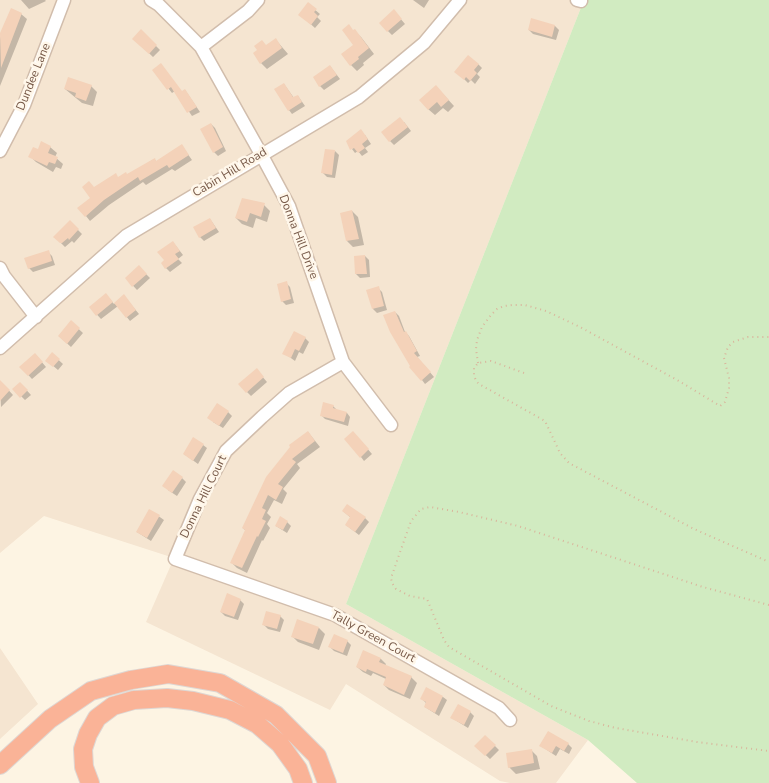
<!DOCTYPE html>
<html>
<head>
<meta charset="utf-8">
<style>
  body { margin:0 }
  canvas { display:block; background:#fdf4e3 }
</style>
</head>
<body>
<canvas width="769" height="783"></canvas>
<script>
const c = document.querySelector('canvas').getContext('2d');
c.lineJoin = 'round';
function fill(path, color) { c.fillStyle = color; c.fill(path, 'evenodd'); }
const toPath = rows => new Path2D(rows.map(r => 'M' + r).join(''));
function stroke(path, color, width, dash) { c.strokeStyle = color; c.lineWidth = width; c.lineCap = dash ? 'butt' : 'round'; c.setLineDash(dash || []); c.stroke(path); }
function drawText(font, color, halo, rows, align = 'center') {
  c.font = font + ' "Nunito Sans",sans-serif'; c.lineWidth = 5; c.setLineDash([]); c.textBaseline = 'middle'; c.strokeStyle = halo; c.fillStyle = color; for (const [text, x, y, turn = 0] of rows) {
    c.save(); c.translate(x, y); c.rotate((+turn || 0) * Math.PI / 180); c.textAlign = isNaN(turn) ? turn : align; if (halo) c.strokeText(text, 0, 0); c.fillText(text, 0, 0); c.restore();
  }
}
fill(toPath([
  [0,0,584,0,346,604,588,740,556,783,510,783,500,781,346,684,330,710,146,622,174,558,44,516,0,553],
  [0,648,38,704,0,739]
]), '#f5e5d1');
fill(toPath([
  [584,0,769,0,769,783,637,783,588,740,346,604]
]), '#d1ebc1');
fill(toPath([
  [21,0,45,0,46,1,29,9],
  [413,0,429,0,424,8],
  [308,4,320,14,317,17,321,21,315,28,304,18],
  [11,10,21,14,27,19,0,86,0,39],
  [394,11,405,24,392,35,380,23],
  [532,20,555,26,559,30,556,40,533,34,529,30],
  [141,31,160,50,153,57,134,39],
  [354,31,361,37,374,54,363,63,364,65,357,71,351,65,354,45],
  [276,40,288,54,267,69,261,63],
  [478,64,482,68,477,74,480,77,475,84,471,80,468,83,460,75],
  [330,66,340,79,324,90,320,86],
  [154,70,182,92,185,90,200,112,192,116,175,91,172,93],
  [284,84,294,98,298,96,305,106,292,114,289,110],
  [91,86,97,92,93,106,82,103,65,89],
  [442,93,454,106,448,112,443,108,435,115,428,109],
  [404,122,411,131,394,145,390,141],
  [211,124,215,128,226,151,218,156,214,152],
  [365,135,371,144,365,148,368,152,362,156,358,151,355,153,352,149],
  [182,146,192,160,175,171,172,169,146,185,143,182,109,205,90,221,86,216,94,188,128,176,154,159,157,162],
  [50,147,57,153,55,157,63,164,61,169,56,167,53,172,36,162,30,156,38,151],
  [335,151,339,155,335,178,327,177,323,173],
  [264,205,270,211,267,222,256,218,253,228,242,224,236,218],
  [352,211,358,217,364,245,353,247,347,241],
  [210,219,219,232,204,241,200,237],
  [70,222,82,234,74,243,72,241,65,247,55,237],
  [176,246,183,255,178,259,182,263,170,272,166,268],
  [48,252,52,256,55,265,33,272,29,268],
  [365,256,369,260,370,277,360,278,356,274],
  [139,267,150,278,137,290,126,278],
  [286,283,290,287,294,303,286,305,282,301],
  [378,288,382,292,387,310,377,313,373,309],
  [124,296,139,314,130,321,118,306,101,319,90,307,109,298,114,304],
  [395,312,399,316,405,332,409,336,420,356,417,357,434,377,425,384,422,380],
  [71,322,83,333,71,347,59,336],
  [305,338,309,342,303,354,299,352,295,361,284,353],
  [35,354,46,367,32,379,21,367],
  [52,354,63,364,58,370,51,364],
  [260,374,267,382,251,396,247,392],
  [2,383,13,395,1,407,0,385],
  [20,383,31,395,25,400,14,389],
  [333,406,338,411,347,413,350,417,348,426,325,419,321,415],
  [228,412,232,416,223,428,213,422],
  [308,432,320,447,297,464,300,468,283,489,287,493,282,504,274,500,267,513,271,517,267,524,270,528,263,541,262,540,247,573,237,568,232,563,246,531,243,528],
  [357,437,372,454,364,461,361,457],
  [203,445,207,448,198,464,184,454],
  [182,478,186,482,177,496,168,490],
  [150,510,164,520,151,541,137,532],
  [343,511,365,518,369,522,359,535,346,525,351,518],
  [287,522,291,526,287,533,276,526],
  [240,600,244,604,238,620,225,616,221,612],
  [280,616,284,620,280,632,268,629,264,625],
  [319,628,325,634,319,650,298,642,292,636],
  [347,641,351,645,347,656,334,651,330,647],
  [364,652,381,659,386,664,385,666,411,677,417,683,410,699,389,690,384,685,386,679,373,673,371,676,363,672,357,667],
  [443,697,447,700,439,716,425,707,426,703,422,699],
  [470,712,474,716,468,728,452,718],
  [485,736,499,750,490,759,476,746],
  [568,744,572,748,569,754,560,749,556,756,541,746],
  [531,750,537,756,540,769,516,774,509,767]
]), '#0003');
fill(toPath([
  [308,2,317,9,314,12,318,16,311,25,298,15],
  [11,8,22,13,1,68,0,33],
  [394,9,402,19,387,32,379,23],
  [531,18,555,25,552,37,528,30],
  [349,24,353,30,355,29,369,48,358,57,359,59,350,66,341,54,353,45,342,30],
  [141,29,157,45,149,54,132,39],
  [276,38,282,48,260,64,253,53,257,50,254,46,262,40,266,45],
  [468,55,479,64,474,70,477,73,470,81,466,77,464,80,454,72],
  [161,63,182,91,185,89,197,107,187,113,171,87,167,90,152,70],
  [330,65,337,75,319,87,313,77],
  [68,77,92,85,86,101,75,97,76,93,64,89],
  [284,83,293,97,298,95,302,102,288,111,274,89],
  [436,85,449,100,441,107,437,102,428,110,419,100],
  [400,117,408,127,389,142,381,132],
  [211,123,223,147,213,153,200,129],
  [361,129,368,139,362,144,365,148,358,153,354,148,350,150,346,141],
  [41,141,51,146,48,153,58,157,55,164,49,162,47,166,28,157,33,147,38,149],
  [182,144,189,155,169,168,167,165,140,181,138,177,104,200,85,217,77,208,90,198,82,187,89,181,94,187,116,173,118,177,126,172,127,174,155,158,156,161],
  [325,149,335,150,332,175,321,173],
  [242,198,265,203,261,217,250,213,247,222,235,218],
  [352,210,359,239,346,241,340,213],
  [210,218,216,228,199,238,193,227],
  [70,220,79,229,69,240,68,238,62,243,60,243,53,237],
  [173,241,180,251,175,254,179,259,165,269,161,263,164,260,157,252],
  [49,250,52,261,28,269,24,258],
  [365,255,367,274,355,274,354,256],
  [139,265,147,274,132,287,125,278],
  [287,281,291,299,281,302,277,284],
  [379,286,384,306,372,309,366,290],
  [106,293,113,302,96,316,89,307],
  [124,294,136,310,126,318,114,303],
  [395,311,404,332,406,331,417,351,414,353,431,372,421,381,409,367,410,366,390,332,383,315],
  [71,320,80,328,67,344,58,336],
  [294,331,306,337,299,351,295,349,291,358,282,354],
  [52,352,60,359,53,367,45,361],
  [35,353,43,362,28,376,19,367],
  [257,368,264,377,246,393,238,384],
  [0,380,10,390,0,401],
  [20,382,28,390,20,398,12,389],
  [323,402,334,405,333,408,347,412,344,422,320,416],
  [217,403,229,411,219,426,207,418],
  [308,431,315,441,292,459,296,462,278,484,283,487,276,500,268,495,262,508,266,510,262,519,266,521,258,537,257,536,242,568,230,563,245,530,242,528,266,477,290,447,289,445],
  [353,431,369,449,360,458,344,439],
  [193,437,204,444,193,461,183,454],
  [173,470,183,477,172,493,162,486],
  [347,504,366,517,355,532,345,525,350,517,342,511],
  [149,509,160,515,147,538,136,532],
  [280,516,288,521,283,530,275,526],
  [227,593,241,599,234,617,220,612],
  [266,611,281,615,277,629,262,625],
  [297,619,319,627,313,644,291,637],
  [334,634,348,640,343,653,328,647],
  [363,650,381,658,379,662,412,676,404,695,383,685,386,677,367,669,366,672,356,667],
  [426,687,443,696,435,713,424,707,426,702,420,699],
  [458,704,471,711,464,725,450,718],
  [548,731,569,743,564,751,556,746,552,753,539,746],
  [485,735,496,745,485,756,474,746],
  [532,749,534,763,508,768,506,753]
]), '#f4d2b9');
const minor = toPath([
  [151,0,159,5,201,47,261,154,289,206,343,362,289,393,262,417,226,451,200,499,175,559,335,615,499,708,510,720],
  [577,0,581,1],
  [201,47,248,11,258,0],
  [0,151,24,105,64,0],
  [0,268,4,276,36,317],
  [0,348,126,236,359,97,424,43,460,0],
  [343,362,391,425]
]);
const highway = toPath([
  [0,765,50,719,91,691,131,680,168,674,220,683,276,715,317,756,327,783],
  [90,783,84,767,83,749,88,734,97,718,113,706,134,700,167,698,193,701,230,710,257,724,280,744,298,769,303,783]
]);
stroke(minor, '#d1bdac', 15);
stroke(highway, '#ded7d3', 20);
stroke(toPath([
  [478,363,476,349,477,340,482,327,491,315,497,309,504,306,512,305,525,305,546,311,580,327,679,381,720,406,725,402,729,388,729,378,724,358,728,347,733,342,748,337,769,337],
  [524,373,491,361,478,363,474,368,474,375,476,381,479,384,545,421,560,453,569,463,694,529,769,562],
  [769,605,703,587,518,526,459,512,430,507,421,509,411,521,391,578,392,583,396,589,410,596,427,599,444,640,449,647,551,706,589,721,616,728,697,742,769,751]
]), '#d9b59c', 2, [1, 4]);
stroke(minor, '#fff', 12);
stroke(highway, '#fab397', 18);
drawText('12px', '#775948', '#fff7ea', [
  ["Dundee Lane",34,77,-68],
  ["Cabin Hill Road",230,173,-31],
  ["Donna Hill Drive",298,237,69],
  ["Donna Hill Court",204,497,-64],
  ["Tally Green Court",373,637,29]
]);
</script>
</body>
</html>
